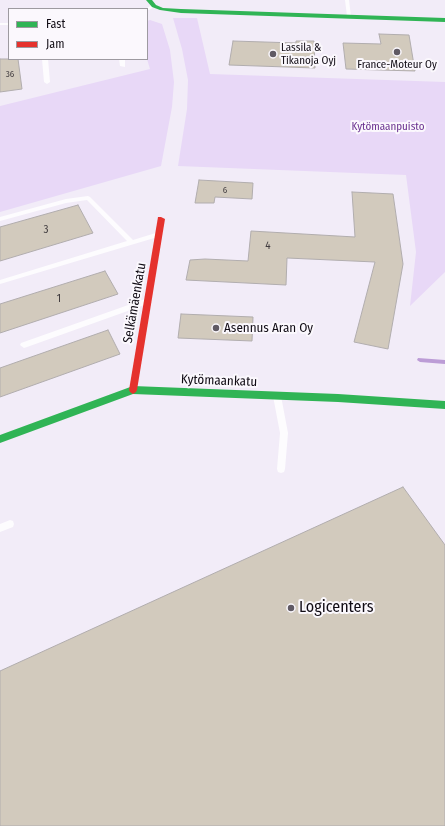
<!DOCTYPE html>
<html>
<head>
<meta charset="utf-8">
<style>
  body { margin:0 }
  #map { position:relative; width:445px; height:826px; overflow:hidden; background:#f2ecf8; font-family:"Fira Sans Condensed",sans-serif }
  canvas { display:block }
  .legend { position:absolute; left:8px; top:8px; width:140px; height:52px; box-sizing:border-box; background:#fbf8fd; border:1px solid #9d9aa0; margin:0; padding:5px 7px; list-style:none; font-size:12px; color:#110c15 }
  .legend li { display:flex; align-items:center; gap:8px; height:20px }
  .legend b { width:20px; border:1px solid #9d9aa0 }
</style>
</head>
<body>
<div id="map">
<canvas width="445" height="826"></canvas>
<ul class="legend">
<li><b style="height:5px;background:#30b455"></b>Fast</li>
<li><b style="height:5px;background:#e5322d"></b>Jam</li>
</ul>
</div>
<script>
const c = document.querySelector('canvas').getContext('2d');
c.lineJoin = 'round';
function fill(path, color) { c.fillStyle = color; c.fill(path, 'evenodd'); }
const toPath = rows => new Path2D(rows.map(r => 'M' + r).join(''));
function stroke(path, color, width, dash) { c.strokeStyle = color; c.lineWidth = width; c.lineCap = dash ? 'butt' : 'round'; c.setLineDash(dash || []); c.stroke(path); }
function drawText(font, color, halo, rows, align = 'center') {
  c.font = font + ' "Fira Sans Condensed",sans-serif'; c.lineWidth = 4; c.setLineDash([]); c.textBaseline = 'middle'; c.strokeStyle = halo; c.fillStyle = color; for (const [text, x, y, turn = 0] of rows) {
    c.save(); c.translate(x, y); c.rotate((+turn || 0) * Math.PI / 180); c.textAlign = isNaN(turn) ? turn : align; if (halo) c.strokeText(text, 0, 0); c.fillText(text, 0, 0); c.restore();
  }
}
fill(toPath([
  [173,18,197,18,210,74,445,82,445,272,410,306,416,252,406,175,178,166,187,109,188,80,182,49],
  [150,20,162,24,170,50,174,82,172,107,161,166,0,212,0,106,150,69,147,59,147,21]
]), '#e8d8f7');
fill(toPath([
  [418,358,445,360,445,364,420,362,417,360,418,358]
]), '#bc9cd6');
const building = toPath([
  [379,34,409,35,415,71,346,69,343,43,381,44,379,34],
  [233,41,296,43,296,41,314,41,315,68,229,65,233,41],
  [0,59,18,59,22,89,0,92,0,59],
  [199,180,253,183,252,199,215,197,214,203,195,203,199,180],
  [352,192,393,194,403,264,388,349,354,342,375,262,287,258,286,285,186,280,190,260,205,259,248,261,251,231,355,237,352,192],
  [78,205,93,233,0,261,0,227,78,205],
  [105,271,118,294,0,333,0,304,105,271],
  [181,314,253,317,252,341,178,338,181,314],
  [108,330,120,354,0,397,0,368,108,330],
  [403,487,445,545,445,826,0,826,0,671,403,487]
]);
fill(building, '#d2cabd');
stroke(building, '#b1adae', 1);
fill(toPath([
  [345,0,349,0,351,17,347,16,345,0],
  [152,5,156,6,149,10,145,9,152,5],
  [0,23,9,23,9,25,0,25,0,23],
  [42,59,48,59,50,82,47,84,44,82,42,59],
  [119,59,125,59,125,67,120,66,119,59],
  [88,196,90,197,133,240,159,232,162,234,161,236,0,284,0,280,127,241,87,200,66,203,0,221,0,217,66,199,88,196],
  [148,298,150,299,152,301,150,303,27,347,24,348,20,345,21,343,148,298],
  [277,393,280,394,281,396,288,433,285,469,284,472,281,473,278,472,277,469,280,433,273,396,274,394,277,393],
  [10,520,13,521,14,524,13,527,0,532,0,524,10,520]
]), '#fdfcfe');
fill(toPath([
  [146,0,152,0,156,5,163,8,181,9,445,18,445,22,181,13,160,10,152,7,146,0],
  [133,386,338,394,445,401,445,409,338,402,133,394,0,443,0,435,133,386]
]), '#30b455');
fill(toPath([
  [158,217,161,217,165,219,137,390,136,392,133,394,130,392,129,390,158,217]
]), '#e5322d');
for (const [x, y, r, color] of [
  [397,52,4,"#605a64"],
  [273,54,4,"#605a64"],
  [216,328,4,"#605a64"],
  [291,608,4,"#605a64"]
]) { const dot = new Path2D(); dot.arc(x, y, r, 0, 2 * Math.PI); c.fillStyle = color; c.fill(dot); stroke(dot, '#fbf8fd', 1.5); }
drawText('9px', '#413c3f', null, [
  ["36",10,74],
  ["6",225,190]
]);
drawText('11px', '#110c15', '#fbf8fd', [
  ["Lassila &",281,48],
  ["Tikanoja Oyj",281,61],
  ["France-Moteur Oy",397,65,"center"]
], 'left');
drawText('11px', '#6b3390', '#fbf8fd', [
  ["Kytömaanpuisto",388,127]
]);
drawText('11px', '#413c3f', null, [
  ["3",46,230],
  ["4",268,246],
  ["1",59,299]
]);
drawText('13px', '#110c15', '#fbf8fd', [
  ["Selkämäenkatu",135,303,-80],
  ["Kytömaankatu",219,381,2]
]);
drawText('13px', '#110c15', '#fbf8fd', [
  ["Asennus Aran Oy",224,328]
], 'left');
drawText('16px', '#110c15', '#fbf8fd', [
  ["Logicenters",299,608]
], 'left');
</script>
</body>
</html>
